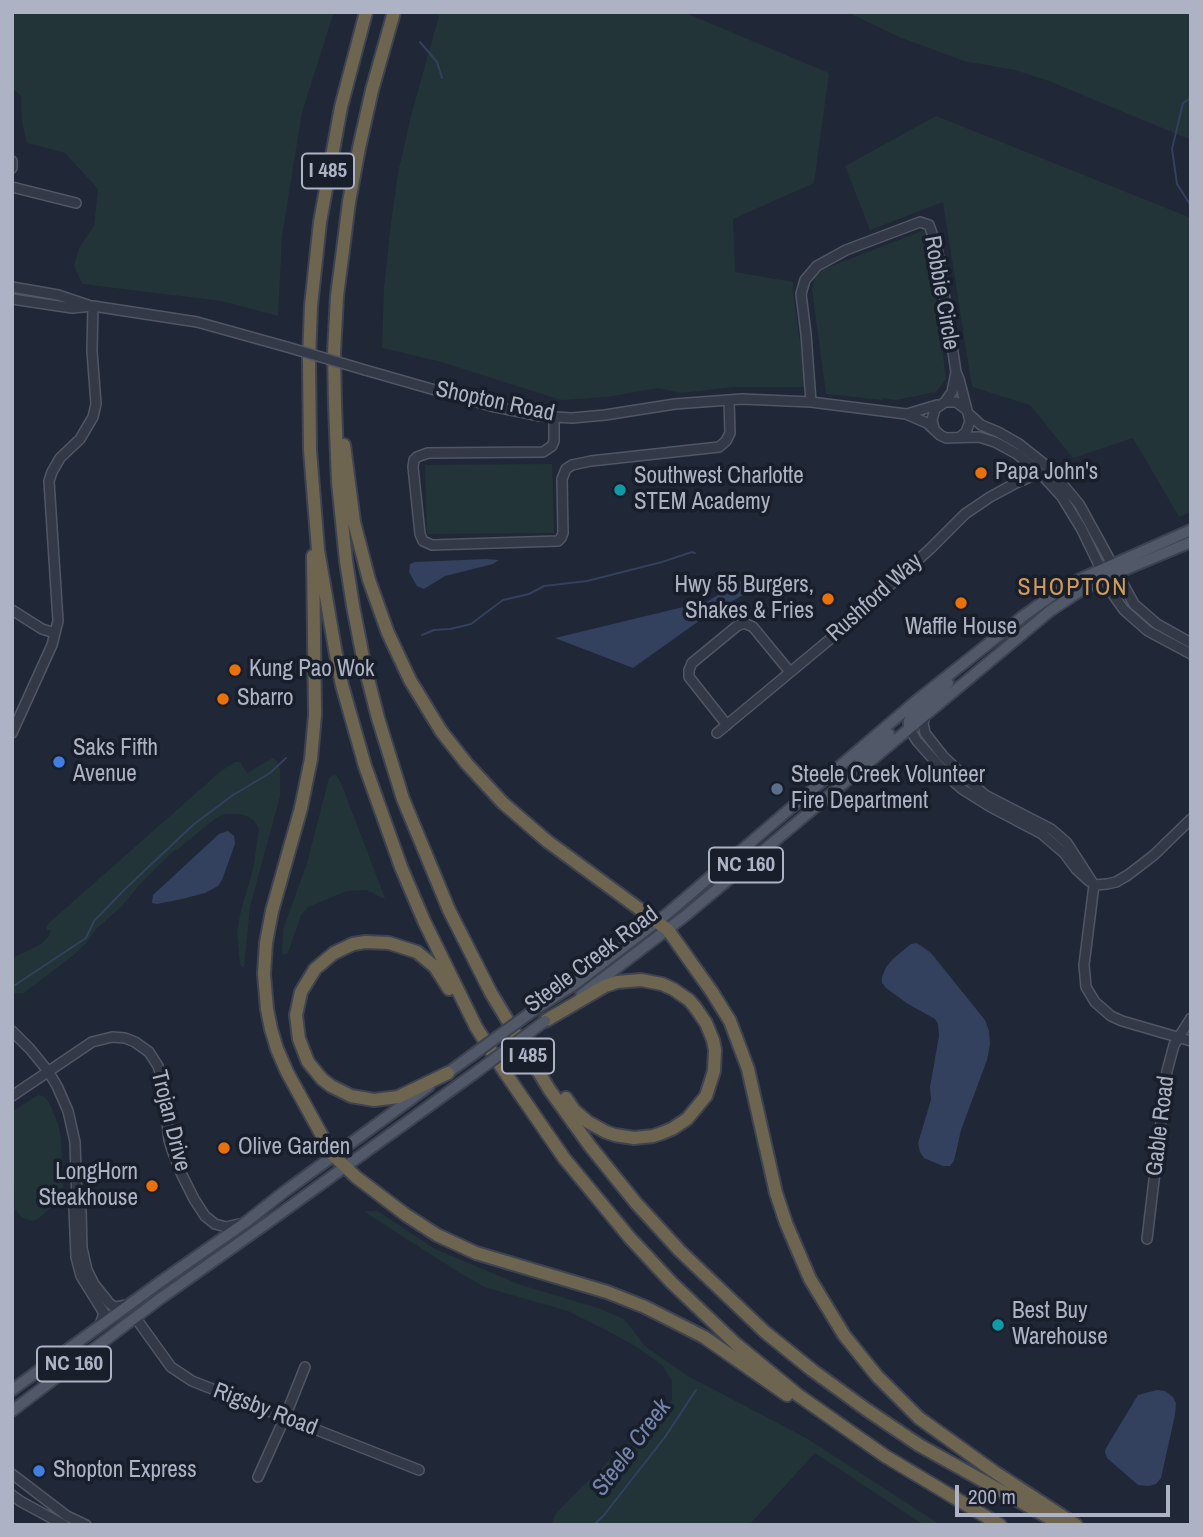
<!DOCTYPE html>
<html>
<head>
<meta charset="utf-8">
<style>
  body { margin:0 }
  #map { position:relative; width:1203px; height:1537px; overflow:hidden; background:#202736; font-family:"Archivo Narrow",sans-serif }
  canvas { display:block }
  .frame { position:absolute; inset:0; border:14px solid #adb3c4; pointer-events:none }
  .scale { position:absolute; left:955px; top:1485px; width:215px; height:32px; box-sizing:border-box; border:4px solid #adb3c4; border-top:0; padding-left:9px; font-size:21px; line-height:24px; white-space:nowrap; color:#adb3c4; -webkit-text-stroke:5px #191e2b; paint-order:stroke }
</style>
</head>
<body>
<div id="map">
<canvas width="1203" height="1537"></canvas>
<div class="frame"></div>
<div class="scale">200 m</div>
</div>
<script>
const c = document.querySelector('canvas').getContext('2d');
c.lineJoin = 'round';
function fill(path, color) { c.fillStyle = color; c.fill(path, 'evenodd'); }
const toPath = rows => new Path2D(rows.map(r => 'M' + r).join(''));
function stroke(path, color, width, dash) { c.strokeStyle = color; c.lineWidth = width; c.lineCap = dash ? 'butt' : 'round'; c.setLineDash(dash || []); c.stroke(path); }
function drawText(font, color, halo, rows, align = 'center') {
  c.font = font + ' "Archivo Narrow",sans-serif'; c.lineWidth = 7; c.setLineDash([]); c.textBaseline = 'middle'; c.strokeStyle = halo; c.fillStyle = color; for (const [text, x, y, turn = 0] of rows) {
    c.save(); c.translate(x, y); c.rotate((+turn || 0) * Math.PI / 180); c.textAlign = isNaN(turn) ? turn : align; if (halo) c.strokeText(text, 0, 0); c.fillText(text, 0, 0); c.restore();
  }
}
fill(toPath([
  [12,12,334,12,302,112,282,236,278,316,222,301,82,284,74,265,80,246,94,226,98,189,65,153,27,143,22,123,21,96,12,88],
  [440,12,683,12,829,73,814,183,733,219,735,272,793,282,793,291,806,387,735,387,681,393,657,388,608,397,561,400,438,361,382,348,384,289,390,231,398,173,411,116],
  [847,12,1191,12,1191,140,1049,81,1015,70,964,61,899,37],
  [936,116,1191,218,1191,512,1179,517,1133,438,1073,458,1030,405,972,387,943,202,870,230,845,166],
  [927,229,946,379,936,392,896,400,883,398,883,400,826,394,812,290,815,277,824,269],
  [552,464,554,533,427,534,425,465],
  [273,758,277,761,280,770,280,796,250,907,244,967,242,967,240,964,237,931,241,910,253,870,259,829,254,821,247,816,240,814,224,814,216,818,178,849,173,851,140,884,122,906,94,931,87,942,76,953,24,993,12,993,12,958,40,945,49,936,51,930,47,930,46,927,50,922,221,771,235,762,240,762,247,773],
  [334,775,337,776,341,783,385,898,382,898,367,890,347,891,308,907,301,915,288,953,285,955,282,953,283,930,307,863,329,778],
  [38,1095,43,1096,49,1102,58,1124,61,1138,63,1185,62,1194,57,1202,38,1219,32,1221,21,1217,15,1209,12,1112],
  [363,1211,378,1211,433,1248,518,1284,598,1308,624,1319,645,1346,686,1375,806,1438,941,1525,924,1525,815,1453,749,1525,551,1525,556,1513,578,1491,672,1400,672,1381,663,1366,637,1347,608,1331,568,1311,484,1287,460,1273]
]), '#233438');
fill(toPath([
  [486,559,499,560,493,564,445,576,424,589,417,586,409,572,410,564,415,562],
  [751,575,759,586,706,616,633,668,555,638,708,601],
  [228,831,234,836,235,844,222,880,218,886,205,893,182,899,157,904,152,903,153,895,219,834],
  [917,943,931,953,985,1020,989,1031,990,1044,987,1060,961,1130,954,1161,950,1166,943,1166,924,1158,920,1152,918,1143,931,1100,930,1087,939,1036,938,1024,935,1019,908,1004,886,988,882,983,882,977,886,967,893,959,906,948,911,944],
  [1157,1390,1165,1391,1173,1397,1176,1403,1175,1415,1161,1478,1156,1484,1149,1486,1138,1485,1107,1458,1105,1452,1106,1448,1138,1395]
]), '#33405e');
stroke(toPath([
  [420,42,437,62,442,78],
  [1191,98,1183,103,1172,149,1177,184,1191,206],
  [422,635,434,630,450,629,471,624,503,600,529,594,544,586,587,581,662,562,692,552,695,553],
  [12,985,15,985,86,938,94,921,124,890,193,825,233,795,270,773,286,758],
  [594,1525,604,1515,665,1437,696,1390]
]), '#33405e', 2);
const minor = toPath([
  [12,161,12,168],
  [12,187,76,203],
  [12,287,58,295,88,305],
  [12,299,72,308,93,306,197,322,287,347],
  [365,370,491,406,540,416,572,418,605,415,675,404,742,399,811,402,906,414,927,423,940,435,946,438,979,437,995,442,1017,454,1040,473,1062,497,1081,528,1114,596,1124,610,1148,631,1191,654],
  [811,402,806,334,801,294,805,280,817,266,846,250,920,222,929,225,937,247,956,372,959,379,967,410],
  [945,402,952,392,956,372],
  [907,414,937,405],
  [969,414,981,425,998,432,1019,444,1048,467,1079,504,1134,604,1157,624,1191,643],
  [554,417,554,441,552,446,543,452,428,453,417,457,414,460,413,467,420,534,423,541,432,545,558,541,561,538,563,533,562,479,566,469,572,465,591,461,719,447,726,441,730,433,729,400],
  [934,428,932,420,935,409,945,402,956,402,967,410,970,421,966,432,960,437],
  [12,610,42,629,55,633],
  [925,716,923,723,925,733,943,756,969,781,985,795,1051,829,1067,843,1094,885,1084,965,1086,987,1095,1002,1111,1016,1122,1021,1191,1041],
  [727,725,689,677,689,670,692,663,737,626,744,623,753,627,790,672],
  [909,728,917,741,952,780,962,789,989,806,1042,834,1064,853,1076,869,1089,881],
  [12,733,52,645,58,621,49,481,52,472,60,458,80,439,93,417,96,404,92,351,93,306],
  [717,733,829,640,930,549,965,514,990,497,1016,483,1040,473],
  [1094,885,1107,884,1116,882,1128,875,1154,855,1191,819],
  [12,1031,30,1049,48,1071,57,1086,68,1111,75,1142,77,1203,81,1210,82,1248,87,1270,94,1284,110,1304,115,1307,127,1305],
  [12,1096,92,1042,112,1037,125,1038,135,1042,149,1052,158,1066,162,1079,169,1140,172,1150,182,1175,194,1199,205,1216,215,1224,226,1227,239,1224],
  [77,1203,74,1209,76,1257,81,1276,104,1313,100,1325],
  [1147,1239,1167,1071,1174,1045,1191,1018],
  [135,1317,171,1367,192,1381,419,1470],
  [12,1474,67,1516,86,1525],
  [258,1477,285,1417,305,1367],
  [12,1495,20,1501,64,1525]
]);
const major = toPath([
  [909,727,909,721,912,715,948,683],
  [860,761,889,734],
  [581,995,685,916,1050,611,1080,591,1105,578,1191,542],
  [537,1008,575,984,668,913,916,701,1022,617,1061,589,1078,580,1191,530],
  [442,1077,471,1056],
  [12,1390,163,1280,246,1222,284,1192,429,1086],
  [12,1411,161,1298,270,1221,479,1070]
]);
const highway = toPath([
  [366,12,341,107,320,222,311,306,309,359,310,450,318,550,335,649,342,685,365,766,401,867,424,921,476,1027,504,1071,564,1158,630,1238,672,1283,736,1344,798,1395,885,1456,1000,1525],
  [394,12,372,90,359,148,349,202,343,250,337,296,334,353,335,405,338,482,346,561,353,606,364,663,378,718,403,799,449,910,491,993,549,1089,590,1146,636,1203,680,1251,765,1332,812,1370,867,1410,919,1445,1062,1525],
  [344,445,354,522,369,580,388,633,410,680,441,731,467,764,503,803,547,841,668,930,712,992,730,1021,748,1069,776,1193,786,1223,810,1279,844,1335,877,1376,919,1418,993,1471,1076,1525],
  [313,556,315,715,311,759,301,808,272,911,266,943,264,974,267,1009,271,1029,277,1049,287,1072,325,1141,333,1155,356,1177,406,1215,437,1235,476,1253,607,1292,645,1307,704,1337,787,1395],
  [545,1021,605,986,617,982,641,980,662,984,673,989,689,1000,695,1007,706,1023,713,1040,715,1050,714,1071,706,1096,687,1119,672,1129,662,1133,653,1136,634,1138,615,1135,606,1132,588,1122,574,1110,566,1098],
  [448,1073,398,1097,374,1100,351,1096,331,1086,322,1079,308,1062,299,1039,296,1015,301,992,315,969,334,953,353,944,365,942,389,943,417,952,435,967,449,989]
]);
stroke(minor, '#515665', 12);
stroke(major, '#3d4250', 14);
stroke(highway, '#3e4351', 16);
stroke(minor, '#333947', 9);
stroke(major, '#515867', 10);
stroke(highway, '#6d6550', 12);
const minorBridge = toPath([
  [287,347,365,370]
]);
const majorBridge = toPath([
  [471,1056,537,1008],
  [479,1070,545,1021]
]);
stroke(minorBridge, '#515665', 12, []);
stroke(majorBridge, '#3d4250', 14, []);
stroke(minorBridge, '#333947', 9);
stroke(majorBridge, '#515867', 10);
for (const [x, y, r, color] of [
  [981,473,7,"#e8710a"],
  [620,490,7,"#0f9aa8"],
  [828,599,7,"#e8710a"],
  [961,603,7,"#e8710a"],
  [235,670,7,"#e8710a"],
  [223,699,7,"#e8710a"],
  [59,762,7,"#3f7fe0"],
  [777,789,7,"#5c6f8a"],
  [224,1148,7,"#e8710a"],
  [152,1186,7,"#e8710a"],
  [998,1325,7,"#0f9aa8"],
  [39,1471,7,"#3f7fe0"]
]) { const dot = new Path2D(); dot.arc(x, y, r, 0, 2 * Math.PI); c.fillStyle = color; c.fill(dot); stroke(dot, '#191e2b', 2.5); }
for (const [x, y, w] of [
  [328,171,52],
  [746,865,74],
  [528,1056,52],
  [74,1364,74]
]) { const box = new Path2D(); box.roundRect(x - w / 2, y - 17.5, w, 35, 5); c.fillStyle = '#191e2b'; c.fill(box); stroke(box, '#adb3c4', 2); }
drawText('bold 21px', '#adb3c4', null, [
  ["I 485",328,171],
  ["NC 160",746,865],
  ["I 485",528,1056],
  ["NC 160",74,1364]
]);
drawText('23px', '#adb3c4', '#191e2b', [
  ["Robbie Circle",941,293,80],
  ["Shopton Road",495,402,12],
  ["Rushford Way",875,598,-42],
  ["Steele Creek Road",592,960,-37],
  ["Trojan Drive",170,1121,76],
  ["Gable Road",1161,1126,-83],
  ["Rigsby Road",265,1410,21]
]);
drawText('23px', '#adb3c4', '#191e2b', [
  ["Papa John's",995,473],
  ["Southwest Charlotte",634,477],
  ["STEM Academy",634,503],
  ["Hwy 55 Burgers,",814,586,"right"],
  ["Shakes & Fries",814,612,"right"],
  ["Waffle House",961,628,"center"],
  ["Kung Pao Wok",249,670],
  ["Sbarro",237,699],
  ["Saks Fifth",73,749],
  ["Avenue",73,775],
  ["Steele Creek Volunteer",791,776],
  ["Fire Department",791,802],
  ["Olive Garden",238,1148],
  ["LongHorn",138,1173,"right"],
  ["Steakhouse",138,1199,"right"],
  ["Best Buy",1012,1312],
  ["Warehouse",1012,1338],
  ["Shopton Express",53,1471]
], 'left');
c.letterSpacing = '2px';
drawText('24px', '#d19c5b', '#191e2b', [
  ["SHOPTON",1073,589]
]);
c.letterSpacing = '0px';
drawText('italic 24px', '#7586ac', '#191e2b', [
  ["Steele Creek",632,1448,-53]
]);
</script>
</body>
</html>
